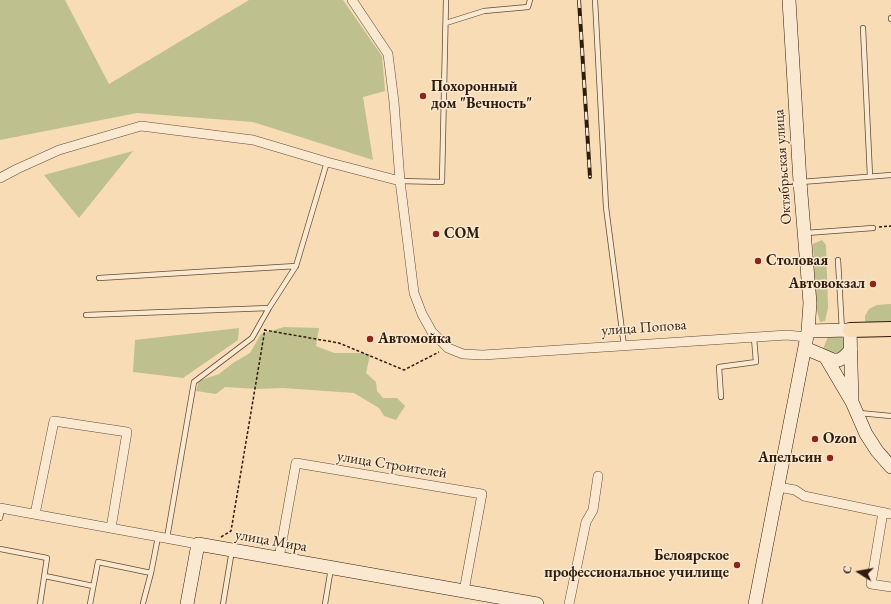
<!DOCTYPE html>
<html>
<head>
<meta charset="utf-8">
<style>
  body { margin:0 }
  #map { position:relative; width:891px; height:604px; overflow:hidden; background:#f7dcb6; font-family:"EB Garamond",serif }
  canvas { display:block }
  .north { position:absolute; left:839px; top:552px; width:40px; height:40px; -webkit-text-stroke:3px #fae8d0; paint-order:stroke; rotate:281deg; font-size:11px; font-weight:700; line-height:16px; text-align:center; color:#301c0c }
  .north::after { content:''; display:block; margin:auto; width:14px; height:18px; background:#301c0c; clip-path:polygon(50% 0,100% 100%,50% 72%,0 100%) }
</style>
</head>
<body>
<div id="map">
<canvas width="891" height="604"></canvas>
<div class="north">С</div>
</div>
<script>
const c = document.querySelector('canvas').getContext('2d');
c.lineJoin = 'round';
function fill(path, color) { c.fillStyle = color; c.fill(path, 'evenodd'); }
const toPath = rows => new Path2D(rows.map(r => 'M' + r).join(''));
function stroke(path, color, width, dash) { c.strokeStyle = color; c.lineWidth = width; c.lineCap = dash ? 'butt' : 'round'; c.setLineDash(dash || []); c.stroke(path); }
function drawText(font, color, halo, rows, align = 'center') {
  c.font = font + ' "EB Garamond",serif'; c.lineWidth = 3; c.setLineDash([]); c.textBaseline = 'middle'; c.strokeStyle = halo; c.fillStyle = color; for (const [text, x, y, turn = 0] of rows) {
    c.save(); c.translate(x, y); c.rotate((+turn || 0) * Math.PI / 180); c.textAlign = isNaN(turn) ? turn : align; if (halo) c.strokeText(text, 0, 0); c.fillText(text, 0, 0); c.restore();
  }
}
fill(toPath([
  [0,0,65,0,109,84,249,0,343,0,382,56,385,91,363,97,373,160,253,122,137,113,0,140],
  [133,151,79,218,44,175],
  [822,240,826,245,828,308,825,321,820,322,817,311,813,244],
  [891,304,891,321,868,323,865,321,865,316,869,309,877,305],
  [284,327,319,328,316,346,334,353,365,353,370,355,366,373,376,382,377,391,383,398,397,398,405,406,396,420,384,416,379,408,354,393,283,388,257,389,225,387,216,394,196,391,199,381,219,374,233,363,250,353,261,334],
  [239,328,238,340,183,378,133,372,135,340],
  [829,334,840,335,844,339,844,346,843,351,838,354,832,354,823,349]
]), '#bec08d');
const lane = toPath([
  [595,0,606,207,624,346],
  [891,18,891,19],
  [446,23,484,11,528,7,530,0],
  [863,28,870,176],
  [400,181,442,182,446,0],
  [801,182,891,175],
  [806,233,873,228],
  [838,260,842,330],
  [99,278,296,266],
  [86,315,269,308],
  [721,397,719,367,756,362,754,338],
  [859,413,891,416],
  [0,518,2,508],
  [167,538,194,382,252,338,269,308,296,266,327,162],
  [0,549,47,558,40,604],
  [45,576,93,586],
  [143,603,151,573,158,537],
  [90,604,98,562,151,573],
  [223,604,232,550],
  [325,604,331,568]
]);
const street = toPath([
  [352,0,388,54,394,102,400,181,414,293,422,314,432,332,448,348,463,354,483,355,787,335,806,337],
  [0,178,17,169,59,150,141,126,253,140,327,162,400,181],
  [778,487,795,490,804,496,891,514],
  [0,508,198,544],
  [883,512,871,584,891,587],
  [35,514,54,421,127,432,111,528],
  [279,558,296,463,482,494,464,591],
  [569,604,586,522,593,510,598,476]
]);
const secondary = toPath([
  [789,0,800,182,810,303,808,331],
  [805,348,833,360,839,360,844,357,851,350],
  [826,358,852,402,866,434,877,451,891,467],
  [187,604,198,544,537,604],
  [755,604,808,331,850,330,852,402]
]);
const primary = toPath([
  [850,330,891,329]
]);
stroke(lane, '#624c36', 6);
stroke(street, '#624c36', 10);
stroke(secondary, '#301c0c', 14);
stroke(primary, '#301c0c', 16);
stroke(toPath([
  [879,227,891,226],
  [264,330,339,343,404,370,439,352],
  [221,537,231,531,265,329]
]), '#301c0c', 1.5, [3, 2]);
stroke(lane, '#fae8d0', 4.5);
stroke(street, '#fae8d0', 9);
stroke(secondary, '#fae8d0', 13);
stroke(primary, '#f7dcb6', 14);
const rail = toPath([
  [579,0,590,177]
]);
stroke(rail, '#301c0c', 4);
stroke(rail, '#fae8d0', 2.5, [8]);
for (const [x, y, r, color] of [
  [423,96,4,"#8f2418"],
  [436,234,4,"#8f2418"],
  [758,261,4,"#8f2418"],
  [873,284,4,"#8f2418"],
  [370,339,4,"#8f2418"],
  [815,439,4,"#8f2418"],
  [830,458,4,"#8f2418"],
  [737,565,4,"#8f2418"]
]) { const dot = new Path2D(); dot.arc(x, y, r, 0, 2 * Math.PI); c.fillStyle = color; c.fill(dot); stroke(dot, '#fae8d0', 1.5); }
drawText('bold 15px', '#301c0c', '#fae8d0', [
  ["Похоронный",431,87],
  ["дом \"Вечность\"",431,104],
  ["СОМ",444,234],
  ["Столовая",766,261],
  ["Автовокзал",865,284,"right"],
  ["Автомойка",378,339],
  ["Ozon",823,439],
  ["Апельсин",822,458,"right"],
  ["Белоярское",729,556,"right"],
  ["профессиональное училище",729,573,"right"]
], 'left');
drawText('15px', '#301c0c', '#fae8d0', [
  ["Октябрьская улица",783,167,-94],
  ["улица Попова",644,328,-4],
  ["улица Строителей",392,465,9],
  ["улица Мира",271,541,10]
]);
</script>
</body>
</html>
